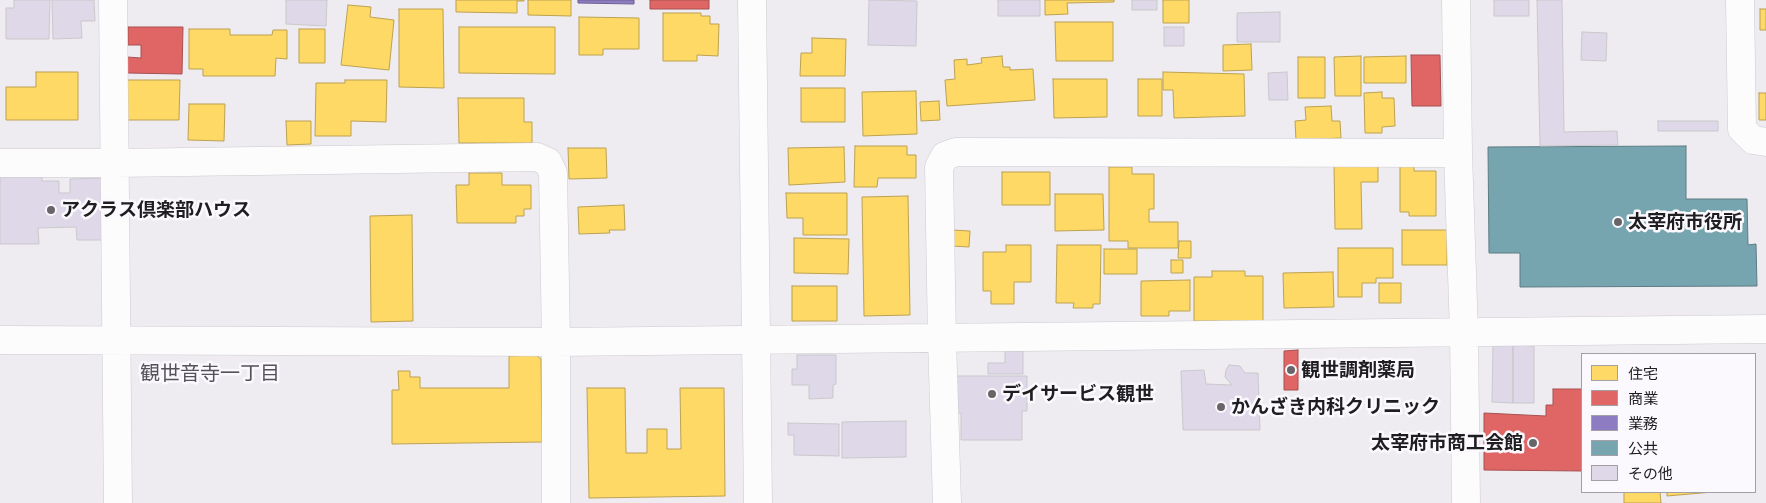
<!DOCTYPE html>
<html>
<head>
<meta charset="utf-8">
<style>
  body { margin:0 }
  #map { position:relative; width:1766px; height:503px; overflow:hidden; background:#eeecf1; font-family:Mulish,"Noto Sans JP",sans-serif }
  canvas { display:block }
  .legend { position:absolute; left:1581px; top:353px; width:175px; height:140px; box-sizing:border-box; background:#fbf8fe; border:1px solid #a3a0a5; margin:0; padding:6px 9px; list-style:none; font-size:15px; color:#1e1d1f }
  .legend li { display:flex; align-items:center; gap:10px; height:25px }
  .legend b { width:25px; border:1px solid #a3a0a5 }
</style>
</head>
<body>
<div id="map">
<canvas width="1766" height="503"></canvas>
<ul class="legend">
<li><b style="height:14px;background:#ffd966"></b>住宅</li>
<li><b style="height:14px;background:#e06666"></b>商業</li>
<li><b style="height:14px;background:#8e7cc3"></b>業務</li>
<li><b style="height:14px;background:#76a5af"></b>公共</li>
<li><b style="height:14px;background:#dfd8e9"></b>その他</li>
</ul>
</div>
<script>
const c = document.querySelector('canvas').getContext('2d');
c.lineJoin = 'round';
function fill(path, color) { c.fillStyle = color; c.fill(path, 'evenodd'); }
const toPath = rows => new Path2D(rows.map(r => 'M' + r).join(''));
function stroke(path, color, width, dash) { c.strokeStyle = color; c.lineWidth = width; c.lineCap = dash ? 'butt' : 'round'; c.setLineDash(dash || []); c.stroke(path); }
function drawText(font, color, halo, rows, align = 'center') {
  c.font = font + ' Mulish,"Noto Sans JP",sans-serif'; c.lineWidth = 5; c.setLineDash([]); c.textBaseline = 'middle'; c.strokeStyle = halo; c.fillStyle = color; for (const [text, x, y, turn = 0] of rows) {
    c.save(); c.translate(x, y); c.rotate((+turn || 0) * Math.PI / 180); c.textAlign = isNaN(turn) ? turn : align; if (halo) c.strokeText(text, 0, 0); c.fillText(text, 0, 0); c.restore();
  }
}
const homes = toPath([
  [456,0,524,0,524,1,517,1,517,13,456,12,456,0],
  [528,0,571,0,571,16,528,15,528,0],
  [1045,0,1114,0,1114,2,1067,3,1068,14,1045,15,1045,0],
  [1163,0,1189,0,1189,23,1163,23,1163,0],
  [348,5,371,7,370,17,394,20,389,70,341,65,348,5],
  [399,9,443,9,444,88,399,87,399,9],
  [1760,9,1766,9,1766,30,1760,30,1760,9],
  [663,13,701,13,701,16,710,16,710,24,719,24,718,56,697,55,697,61,663,61,663,13],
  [579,17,639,18,639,49,603,49,603,55,579,55,579,17],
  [1055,22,1113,22,1113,61,1056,61,1055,22],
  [459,27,555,27,555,74,459,73,459,27],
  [189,29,230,29,230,35,272,35,273,30,287,30,287,59,276,58,275,76,203,76,203,69,189,69,189,29],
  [299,29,325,29,325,63,299,63,299,29],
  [812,38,846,39,845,76,800,76,801,53,812,53,812,38],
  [1251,44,1252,70,1223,71,1223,45,1251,44],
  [1002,56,1003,67,1010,67,1010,70,1033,69,1035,100,947,106,945,80,955,79,954,60,967,59,967,65,982,63,981,58,1002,56],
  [1361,56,1361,96,1335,96,1334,57,1361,56],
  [1406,56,1406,83,1364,83,1364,57,1406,56],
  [1298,57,1325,57,1325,98,1298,98,1298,57],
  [36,72,78,72,78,120,6,120,6,87,36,87,36,72],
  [1163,72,1244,74,1245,116,1174,118,1173,90,1163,90,1163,72],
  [1053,79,1107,79,1107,117,1054,118,1053,79],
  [1138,79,1162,79,1162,116,1138,116,1138,79],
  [126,80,180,80,179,120,126,120,126,80],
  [345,80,387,80,386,122,351,121,351,136,315,136,316,83,345,83,345,80],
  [801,88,845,88,845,122,801,122,801,88],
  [916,91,917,134,863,136,862,92,916,91],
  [1382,92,1382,98,1394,98,1395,126,1382,127,1382,133,1365,133,1364,93,1382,92],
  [1759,93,1766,93,1766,120,1759,120,1759,93],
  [458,98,524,98,524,122,532,122,532,143,459,143,458,98],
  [939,101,940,120,921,121,920,102,939,101],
  [189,104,225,104,224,141,188,140,189,104],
  [1331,106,1332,121,1340,121,1341,138,1296,140,1295,121,1306,120,1305,107,1331,106],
  [286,121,311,121,311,144,287,145,286,121],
  [855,146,907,146,907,155,916,155,916,178,878,178,877,187,854,187,855,146],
  [844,147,845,182,789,185,788,148,844,147],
  [568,148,606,148,607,178,569,179,568,148],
  [1334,163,1378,163,1378,182,1361,182,1362,229,1335,229,1334,163],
  [1400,163,1414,163,1414,171,1436,171,1436,216,1409,216,1409,212,1400,212,1400,163],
  [1109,167,1132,167,1132,174,1154,174,1154,209,1149,209,1149,222,1178,222,1178,248,1128,248,1128,241,1109,241,1109,167],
  [1002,172,1050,172,1050,205,1002,205,1002,172],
  [469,173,502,173,502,185,531,185,531,209,524,209,524,216,516,216,516,223,457,223,456,185,469,185,469,173],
  [786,193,847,193,847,235,803,235,803,218,787,218,786,193],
  [1055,194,1103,194,1104,230,1055,231,1055,194],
  [908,196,910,315,864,316,862,197,908,196],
  [624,205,625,230,609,230,610,233,579,234,578,207,624,205],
  [412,215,413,321,371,322,370,216,412,215],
  [952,230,970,231,969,247,952,246,952,230],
  [1402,230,1447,230,1447,265,1402,265,1402,230],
  [794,238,849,239,848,274,794,273,794,238],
  [1179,241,1191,241,1191,258,1178,258,1179,241],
  [1006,245,1031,245,1031,282,1014,282,1014,304,991,304,991,291,983,291,983,252,1006,252,1006,245],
  [1057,245,1101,245,1100,304,1093,304,1093,308,1073,308,1074,303,1056,303,1057,245],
  [1338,248,1393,248,1393,278,1376,278,1376,283,1362,283,1362,297,1338,297,1338,248],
  [1104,249,1137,249,1137,274,1104,274,1104,249],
  [1171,260,1183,260,1183,273,1171,273,1171,260],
  [1212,271,1245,271,1245,276,1263,276,1263,321,1194,321,1194,277,1212,277,1212,271],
  [1333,272,1334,307,1284,308,1283,273,1333,272],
  [1190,280,1190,311,1169,311,1169,316,1141,316,1141,281,1190,280],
  [1379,283,1401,283,1401,303,1379,303,1379,283],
  [792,286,837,286,837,321,792,321,792,286],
  [536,355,541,359,542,442,392,444,392,390,399,390,398,371,410,371,410,377,420,377,420,388,509,388,509,356,536,355],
  [587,388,625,388,626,453,647,453,647,429,667,429,667,449,681,449,680,388,724,388,725,496,589,498,587,388],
  [1624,492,1660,492,1661,503,1624,503,1624,492],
  [1667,492,1713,492,1667,496,1667,492]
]);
fill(homes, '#ffd966');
stroke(homes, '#bca151', 1);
const shops = toPath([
  [650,0,709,0,709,9,650,9,650,0],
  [128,27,183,27,182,74,127,73,127,57,141,58,141,45,128,45,128,27],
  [1411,55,1440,55,1441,106,1412,106,1411,55],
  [1298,350,1298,390,1284,390,1284,351,1298,350],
  [1553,389,1582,389,1582,471,1484,470,1484,413,1546,416,1546,405,1553,405,1553,389]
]);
fill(shops, '#e06666');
stroke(shops, '#a65051', 1);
const offices = toPath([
  [578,0,634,0,634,4,578,3,578,0]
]);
fill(offices, '#8e7cc3');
stroke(offices, '#6c6092', 1);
const public = toPath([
  [1686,146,1686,199,1747,199,1748,245,1756,244,1757,286,1520,287,1520,253,1489,253,1488,147,1686,146]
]);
fill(public, '#76a5af');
stroke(public, '#5c7c84', 1);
const building = toPath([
  [14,0,50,0,49,39,6,39,6,8,14,8,14,0],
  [52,0,94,0,95,21,81,21,82,38,53,39,52,0],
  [286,0,327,0,326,26,286,24,286,0],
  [869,0,917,1,916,46,868,45,869,0],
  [998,0,1040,0,1040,16,998,16,998,0],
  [1132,0,1157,0,1157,10,1132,10,1132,0],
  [1494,0,1529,0,1529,16,1494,16,1494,0],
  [1537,0,1562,0,1564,132,1617,131,1618,145,1540,146,1537,0],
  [1280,12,1280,42,1237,42,1237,13,1280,12],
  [1164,27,1184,27,1184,46,1164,46,1164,27],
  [1582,32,1607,33,1606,61,1581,60,1582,32],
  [1287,72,1288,100,1269,100,1268,73,1287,72],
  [1658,121,1718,121,1718,131,1658,131,1658,121],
  [42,172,42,181,59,181,59,193,70,193,70,179,102,178,103,240,77,240,76,227,38,228,39,244,0,244,0,173,42,172],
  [1493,345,1513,345,1513,403,1492,402,1493,345],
  [1513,345,1534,346,1534,403,1513,403,1513,345],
  [1005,351,1023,351,1023,374,988,374,988,363,1005,363,1005,351],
  [797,355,836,355,836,384,833,385,833,398,809,399,809,385,792,385,792,369,797,369,797,355],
  [1229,365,1240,366,1245,373,1258,373,1260,430,1183,430,1181,371,1204,370,1206,384,1232,385,1225,377,1226,370,1229,365],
  [956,376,1027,376,1027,411,1022,411,1022,440,961,440,961,413,956,413,956,376],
  [906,421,906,457,842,458,842,422,906,421],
  [788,423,839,424,839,456,794,455,794,435,788,435,788,423]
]);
fill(building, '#dfd8e9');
stroke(building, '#c9c8cb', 1);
const street = toPath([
  [113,0,118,503],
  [1456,0,1458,153,1464,333,1466,503],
  [1740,0,1742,129,1753,140,1766,142],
  [0,163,115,163,537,157,548,162,553,173,556,342,556,503],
  [0,340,556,342,1766,329],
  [947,503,942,339,939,167,945,156,956,152,1458,153]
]);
const secondary = toPath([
  [752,0,758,503]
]);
stroke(street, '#cccace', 29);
stroke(secondary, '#cccace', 29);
stroke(street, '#fcfcfd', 28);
stroke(secondary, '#fcfcfd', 28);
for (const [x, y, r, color] of [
  [51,210,5,"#676568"],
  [1618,222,5,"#676568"],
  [1291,370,5,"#676568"],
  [992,394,5,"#676568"],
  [1221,407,5,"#676568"],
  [1533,443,5,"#676568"]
]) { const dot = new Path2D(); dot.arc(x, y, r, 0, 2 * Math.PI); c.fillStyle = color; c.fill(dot); stroke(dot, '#fbf8fe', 2); }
drawText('bold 19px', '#1e1d1f', '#fbf8fe', [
  ["アクラス倶楽部ハウス",61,210],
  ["太宰府市役所",1628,222],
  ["観世調剤薬局",1301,370],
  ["デイサービス観世",1002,394],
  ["かんざき内科クリニック",1231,407],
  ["太宰府市商工会館",1523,443,"right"]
], 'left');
drawText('20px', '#555259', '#fbf8fe', [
  ["観世音寺一丁目",210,374]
]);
</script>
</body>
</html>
